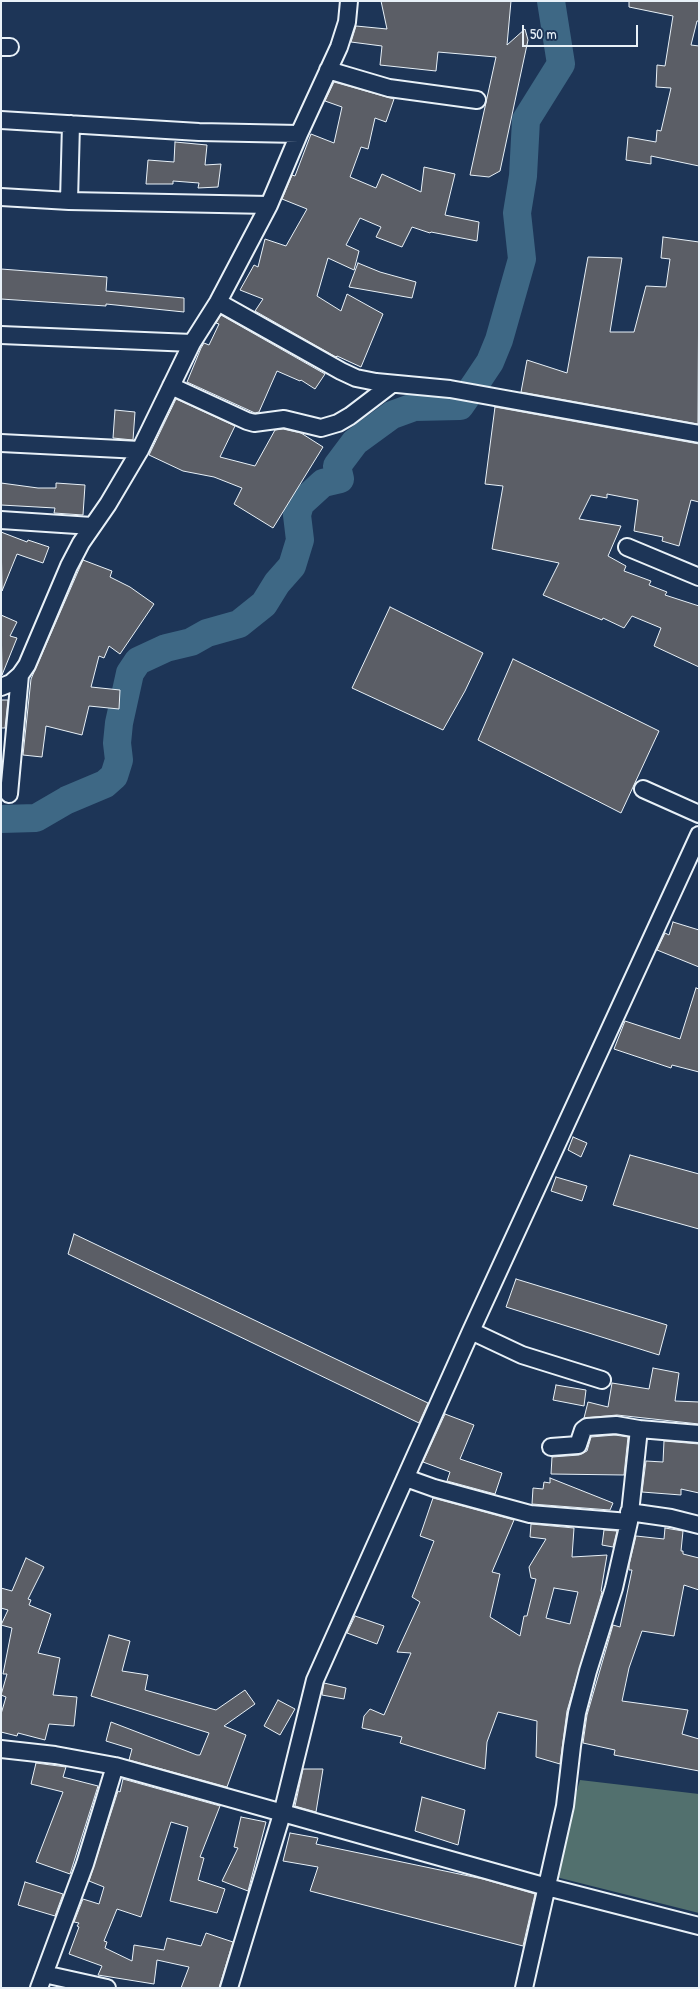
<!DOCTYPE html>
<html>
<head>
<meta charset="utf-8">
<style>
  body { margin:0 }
  #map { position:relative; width:700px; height:1989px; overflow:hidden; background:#1d3557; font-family:"Patrick Hand",sans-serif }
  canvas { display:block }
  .frame { position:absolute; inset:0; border:2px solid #e8f1f8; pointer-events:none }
  .scale { position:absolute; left:522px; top:25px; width:116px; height:22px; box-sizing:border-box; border:2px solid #e8f1f8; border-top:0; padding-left:6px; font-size:15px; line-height:18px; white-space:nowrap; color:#e8f1f8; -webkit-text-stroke:4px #1d3557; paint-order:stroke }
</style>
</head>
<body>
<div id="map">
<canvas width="700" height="1989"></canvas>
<div class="frame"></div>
<div class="scale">50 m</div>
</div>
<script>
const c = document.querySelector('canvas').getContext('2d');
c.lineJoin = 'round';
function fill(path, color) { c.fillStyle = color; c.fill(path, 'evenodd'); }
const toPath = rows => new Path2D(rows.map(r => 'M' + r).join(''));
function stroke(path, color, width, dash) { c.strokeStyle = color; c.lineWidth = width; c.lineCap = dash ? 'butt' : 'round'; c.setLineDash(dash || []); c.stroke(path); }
fill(toPath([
  [580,1780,699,1794,699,1913,552,1876]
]), '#52706e');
stroke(toPath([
  [1,819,36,818,67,800,105,784,114,776,119,760,117,743,119,723,130,673,138,661,166,648,191,642,207,633,239,624,264,604,277,583,292,566,300,540,297,515,300,504,323,483,340,479,337,466,355,442,392,415,414,407,460,406,476,383,490,362,499,340,522,259,517,213,523,176,526,120,561,64,551,1]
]), '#3e6885', 28);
const building = toPath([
  [381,1,511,1,507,45,525,29,528,40,500,171,489,177,470,175,496,57,438,52,436,71,380,65,382,46,351,42,356,26,387,29,381,1],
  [629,1,699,1,699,21,697,21,691,45,699,46,699,166,651,156,651,164,626,160,628,137,656,142,657,130,661,131,671,88,656,87,657,65,665,66,673,16,629,7,629,1],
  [334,82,394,99,386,122,375,118,368,149,361,147,350,177,376,188,382,174,421,192,424,167,455,174,445,215,479,222,477,241,431,232,430,233,412,227,402,247,376,237,381,227,360,218,346,245,359,251,354,270,328,258,317,296,341,311,347,294,383,314,361,367,337,356,336,357,255,311,263,299,240,290,254,265,258,267,265,239,286,246,307,209,282,199,292,175,295,176,311,134,334,143,342,107,325,101,334,82],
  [175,142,207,145,205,165,221,164,218,187,198,188,199,183,173,181,173,184,146,184,148,160,174,162,175,142],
  [663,237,699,242,698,424,521,392,527,360,567,373,588,257,622,258,610,332,634,332,646,286,666,287,670,259,661,258,663,237],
  [358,263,380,272,416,282,412,298,349,287,358,263],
  [1,269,107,277,106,291,184,298,184,312,106,304,106,306,1,299,1,269],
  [221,315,325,374,315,389,301,380,300,381,277,371,259,412,255,413,187,382,201,348,204,343,209,345,219,324,216,323,221,315],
  [176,399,235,426,220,457,255,466,275,430,283,429,301,433,323,447,273,528,234,504,242,488,214,477,183,471,149,455,176,399],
  [495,407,699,444,699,502,691,500,679,546,662,541,663,537,634,531,638,500,607,494,607,498,591,495,579,519,621,526,608,556,626,566,624,571,651,581,649,585,667,592,665,595,699,606,699,667,654,646,661,628,632,616,624,628,603,618,602,620,543,595,559,563,492,549,503,486,485,484,495,407],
  [115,410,135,412,133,440,113,438,115,410],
  [1,483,38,488,56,488,56,483,85,485,83,515,54,513,55,508,1,505,1,483],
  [1,532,27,542,28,540,49,547,43,563,17,554,2,591,1,532],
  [83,560,112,571,110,577,130,587,154,604,120,654,109,646,104,658,99,656,91,687,120,690,119,709,89,706,82,735,46,726,42,757,23,755,31,679,83,560],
  [390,607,483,653,465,691,443,730,352,688,390,607],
  [1,615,17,622,10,636,17,638,2,675,1,615],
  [513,659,659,731,621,813,478,740,513,659],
  [1,700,8,700,5,728,1,728,1,700],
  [673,922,699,930,699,967,657,950,665,933,669,935,673,922],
  [696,988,699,989,699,1072,672,1065,671,1068,614,1049,625,1021,680,1039,696,988],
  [573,1137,587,1143,581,1157,568,1150,573,1137],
  [630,1155,699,1174,699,1229,613,1205,630,1155],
  [556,1177,587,1186,582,1201,551,1191,556,1177],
  [74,1234,428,1403,419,1423,68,1254,74,1234],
  [516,1279,667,1325,659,1355,506,1307,516,1279],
  [653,1368,679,1373,675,1401,699,1402,699,1424,617,1415,584,1418,588,1402,608,1407,612,1383,649,1389,653,1368],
  [556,1385,586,1390,584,1406,553,1400,556,1385],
  [445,1414,474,1425,460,1459,502,1473,495,1494,447,1481,450,1472,423,1462,445,1414],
  [615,1435,628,1437,624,1475,551,1474,552,1457,579,1455,587,1451,591,1437,615,1435],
  [664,1441,699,1444,699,1493,681,1489,681,1495,642,1492,646,1461,663,1462,664,1441],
  [550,1478,613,1503,610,1510,532,1504,533,1488,543,1489,544,1482,550,1483,550,1478],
  [433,1498,514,1520,492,1572,500,1574,490,1617,520,1636,524,1616,527,1616,536,1579,531,1578,529,1567,546,1539,530,1537,531,1524,574,1528,572,1557,607,1555,601,1591,602,1592,567,1711,560,1764,536,1757,537,1721,498,1712,487,1742,485,1769,400,1743,402,1737,362,1728,364,1716,370,1709,384,1715,411,1653,397,1652,420,1602,412,1597,434,1541,420,1536,433,1498],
  [554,1588,578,1592,570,1624,546,1618,554,1588],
  [665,1528,683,1531,681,1551,683,1551,683,1554,699,1558,699,1590,684,1585,674,1636,642,1631,629,1668,622,1701,688,1710,682,1734,699,1739,699,1771,614,1755,615,1750,583,1743,587,1715,613,1625,620,1627,632,1570,629,1570,629,1565,636,1536,664,1539,665,1528],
  [604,1530,617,1531,613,1547,602,1545,604,1530],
  [26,1558,44,1567,28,1599,31,1600,29,1605,51,1614,38,1653,60,1658,53,1695,77,1697,74,1726,49,1724,45,1740,18,1733,17,1736,1,1732,1,1714,6,1697,1,1695,7,1674,3,1674,12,1628,1,1625,8,1610,1,1608,1,1588,12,1591,26,1558],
  [355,1616,384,1626,377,1644,347,1633,355,1616],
  [109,1635,130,1641,122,1671,148,1675,145,1690,216,1710,245,1690,255,1704,224,1726,246,1735,227,1787,129,1760,132,1749,106,1741,111,1722,197,1755,200,1755,209,1733,91,1696,109,1635],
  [324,1683,346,1688,344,1699,322,1695,324,1683],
  [278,1700,295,1709,280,1735,264,1726,278,1700],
  [36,1763,66,1767,63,1777,98,1786,70,1874,36,1862,63,1792,31,1784,36,1763],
  [303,1769,323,1769,316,1812,295,1806,303,1769],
  [123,1779,220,1806,200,1857,204,1858,198,1880,225,1889,217,1913,170,1901,188,1827,171,1822,141,1917,117,1909,104,1941,107,1942,105,1948,132,1961,134,1945,164,1950,167,1938,201,1946,206,1933,233,1942,219,1988,181,1988,189,1967,157,1960,154,1984,98,1975,102,1966,69,1954,79,1927,77,1926,79,1923,74,1922,83,1899,99,1904,104,1887,89,1881,118,1791,120,1792,123,1779],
  [422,1797,465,1810,458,1845,415,1831,422,1797],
  [241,1817,266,1822,248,1891,222,1881,238,1848,234,1847,241,1817],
  [290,1833,318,1838,316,1844,483,1879,535,1894,523,1946,310,1891,318,1867,283,1861,290,1833],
  [25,1882,63,1894,55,1916,18,1905,25,1882]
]);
fill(building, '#5b5e66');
stroke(building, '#e8f1f8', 1);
const minor = toPath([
  [1,47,10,47],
  [328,70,389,88,477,100],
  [1,120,199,132,299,134],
  [1,197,69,201,269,205],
  [69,201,71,124],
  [218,302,341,371,356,378,376,382,450,389,699,434],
  [1,335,192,343],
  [171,386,247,421,254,423,284,419,321,428,338,423,350,416,392,384],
  [1,443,140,450],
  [1,520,92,526],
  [627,547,699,577],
  [1,687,11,683,20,675,27,665,69,566,81,543,108,504,140,450,192,343,218,302,269,205,299,134,339,47,347,22,349,1],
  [643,789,699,814],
  [9,794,20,675],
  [471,1331,522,1355,602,1380],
  [639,1429,699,1434],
  [406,1478,434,1488,530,1514,629,1522],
  [629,1512,671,1518,699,1525],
  [1,1749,55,1755,115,1766,547,1887,699,1926],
  [44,1974,107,1988],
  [39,1988,85,1864,115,1766],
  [229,1988,282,1814,315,1680,471,1331,699,835],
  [524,1988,565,1806,572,1746,577,1713,588,1671,614,1588,629,1522,639,1429,616,1425,587,1427,583,1430,578,1445,551,1447]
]);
stroke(minor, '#e8f1f8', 20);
stroke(minor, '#1d3557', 16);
</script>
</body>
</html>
